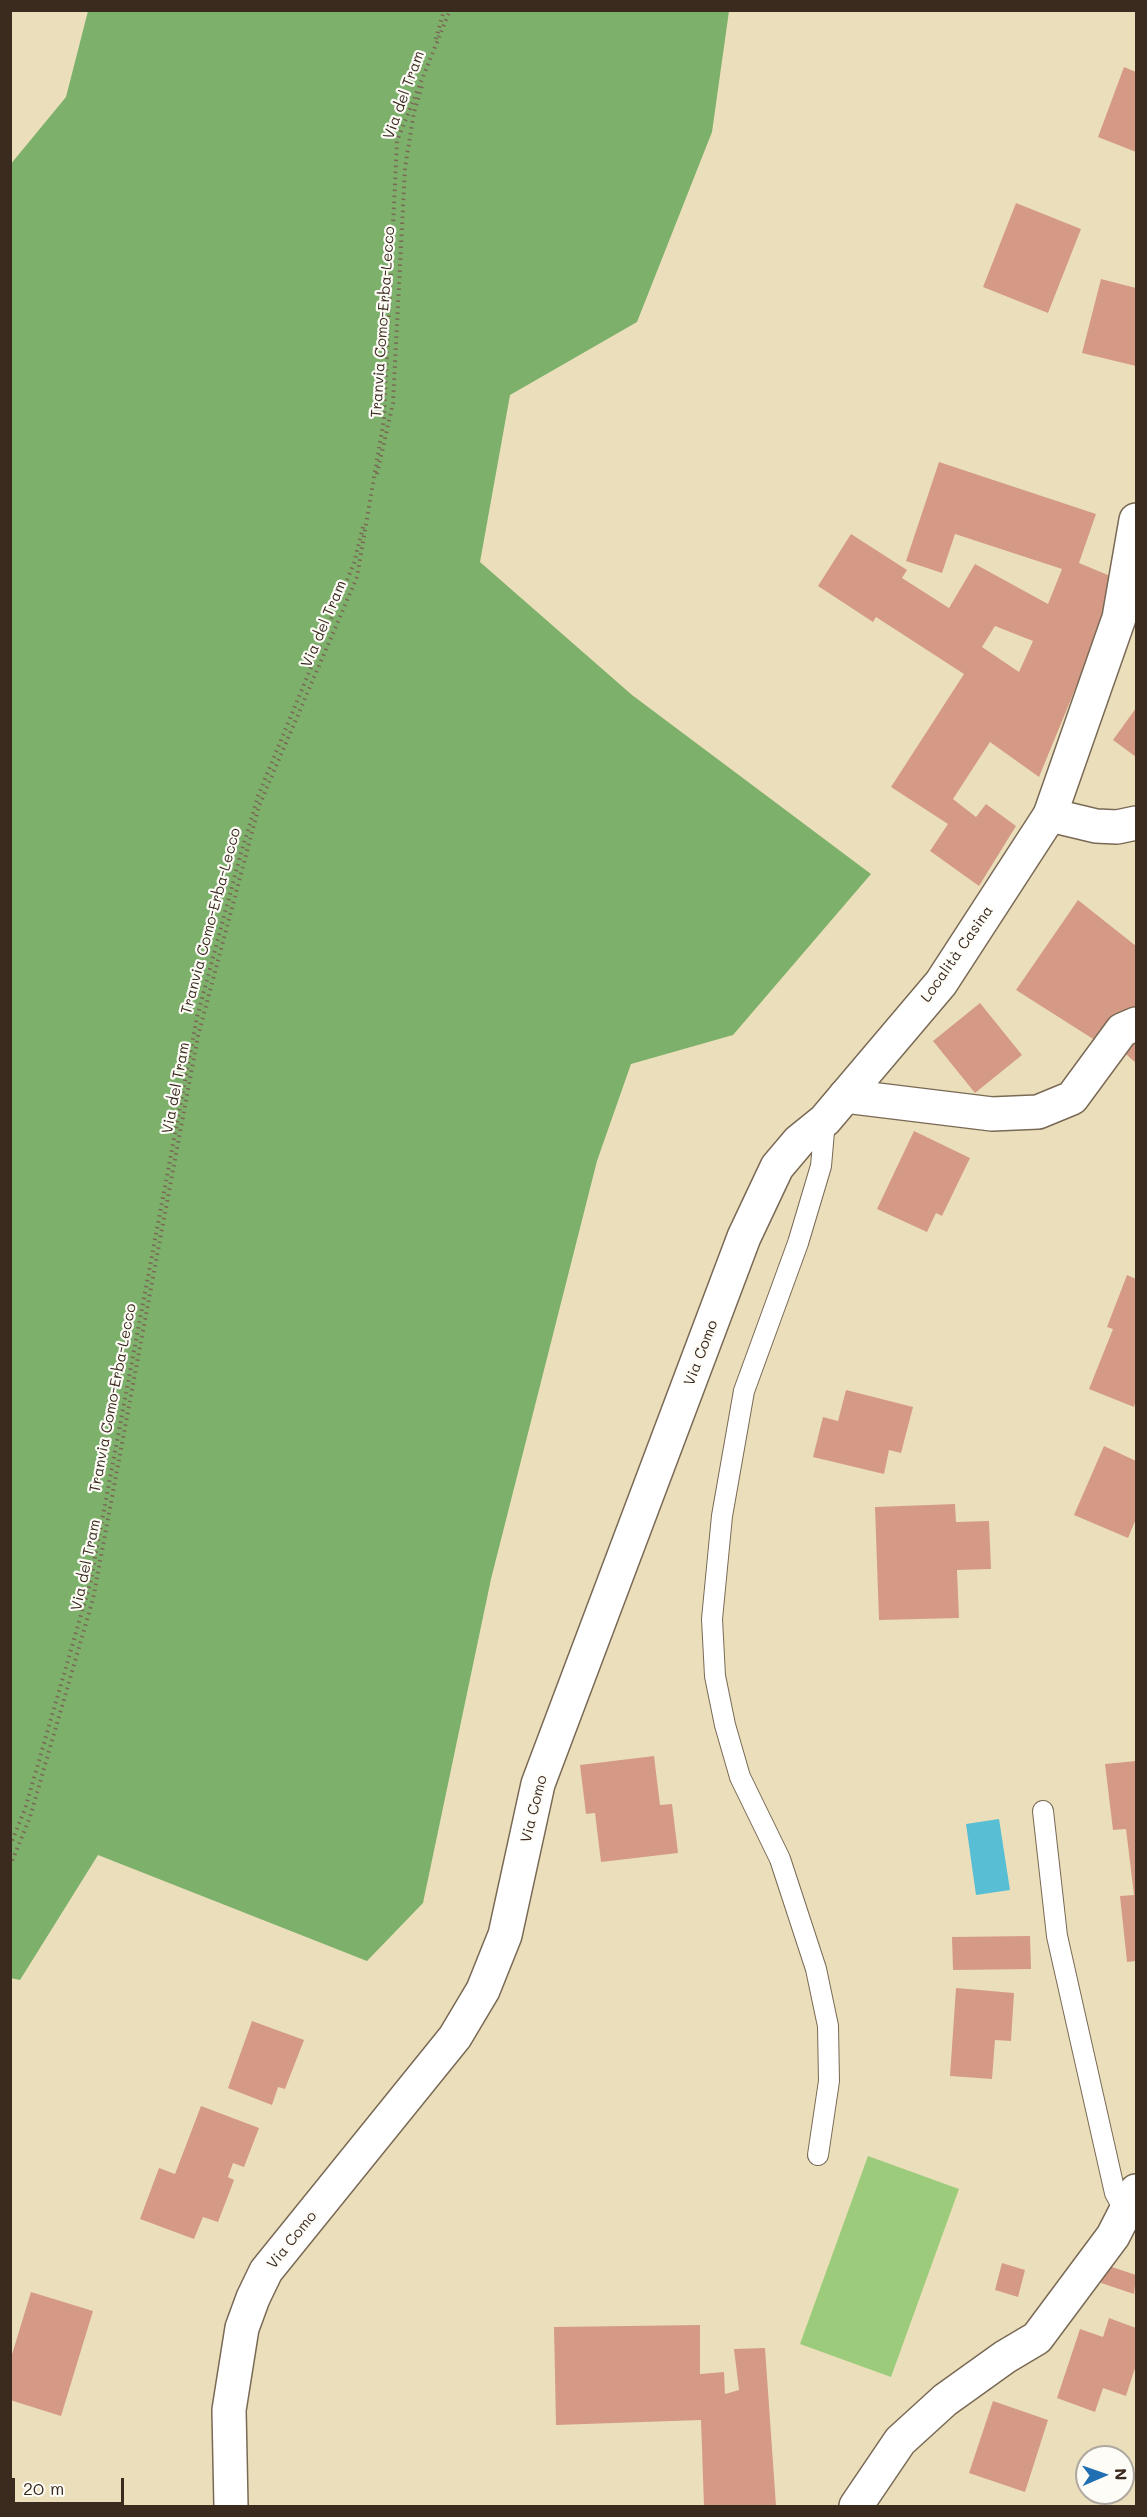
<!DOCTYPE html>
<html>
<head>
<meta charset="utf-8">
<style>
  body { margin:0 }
  #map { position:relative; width:1147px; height:2517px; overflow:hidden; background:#ebdfbb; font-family:Mali,sans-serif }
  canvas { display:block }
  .frame { position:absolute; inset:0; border:12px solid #3b2a1e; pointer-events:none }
  .north { position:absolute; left:1075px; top:2445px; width:60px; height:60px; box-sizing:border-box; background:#fdfcf7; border:2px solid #afa8a0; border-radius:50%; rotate:88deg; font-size:16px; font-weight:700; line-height:24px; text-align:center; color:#3b2a1e }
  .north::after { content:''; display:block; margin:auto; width:21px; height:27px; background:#1f6fb2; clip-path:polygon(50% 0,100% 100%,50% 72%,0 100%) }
  .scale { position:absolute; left:12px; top:2478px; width:112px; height:27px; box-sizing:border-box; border:3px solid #3b2a1e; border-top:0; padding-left:8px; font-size:18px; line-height:21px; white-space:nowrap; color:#3b2a1e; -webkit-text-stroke:4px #fdfcf7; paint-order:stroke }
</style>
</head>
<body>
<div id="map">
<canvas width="1147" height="2517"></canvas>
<div class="frame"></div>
<div class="north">N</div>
<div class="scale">20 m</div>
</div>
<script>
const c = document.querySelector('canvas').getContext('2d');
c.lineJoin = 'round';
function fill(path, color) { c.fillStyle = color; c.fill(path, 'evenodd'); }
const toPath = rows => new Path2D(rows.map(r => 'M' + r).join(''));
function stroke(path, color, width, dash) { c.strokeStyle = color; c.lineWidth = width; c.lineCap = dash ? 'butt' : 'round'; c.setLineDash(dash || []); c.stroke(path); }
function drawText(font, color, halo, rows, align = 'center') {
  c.font = font + ' Mali,sans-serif'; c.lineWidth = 4.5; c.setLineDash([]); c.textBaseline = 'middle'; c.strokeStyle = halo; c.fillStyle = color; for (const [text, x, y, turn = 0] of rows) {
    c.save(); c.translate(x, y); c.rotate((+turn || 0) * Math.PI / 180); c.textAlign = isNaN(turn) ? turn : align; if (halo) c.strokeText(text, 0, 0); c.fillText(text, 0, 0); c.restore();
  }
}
fill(toPath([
  [868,2156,959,2189,891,2377,800,2344]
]), '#9ccc7b');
fill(toPath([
  [88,11,729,11,712,132,637,322,510,395,480,562,632,695,871,874,733,1035,631,1064,597,1161,491,1579,423,1903,367,1961,98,1855,20,1980,10,1978,10,165,66,97]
]), '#7db06b');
fill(toPath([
  [999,1819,1010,1890,976,1895,966,1824]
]), '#57bed4');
fill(toPath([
  [1124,67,1136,72,1136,152,1098,137],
  [1016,203,1081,229,1048,313,983,287],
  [1101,279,1136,288,1136,366,1082,353],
  [939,462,1096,514,1079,563,1120,580,1039,777,990,742,953,799,976,817,986,804,1016,826,979,886,930,851,948,824,891,787,964,674,876,617,873,622,818,586,851,534,907,570,902,578,949,608,975,564,1048,604,1062,569,955,534,942,573,906,561],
  [995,626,1033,641,1019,672,982,647],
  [1136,708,1136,757,1113,740],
  [1078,900,1136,946,1136,1021,1101,1044,1016,990],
  [980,1003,1022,1055,975,1093,933,1041],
  [1136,1032,1136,1063,1119,1048],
  [914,1131,970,1158,942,1216,936,1213,927,1232,877,1209],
  [1127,1275,1136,1279,1136,1400,1134,1407,1089,1389,1113,1329,1107,1327],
  [846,1390,913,1407,901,1453,889,1450,884,1474,813,1457,823,1417,838,1421],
  [1104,1446,1136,1461,1136,1519,1128,1538,1074,1515],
  [955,1504,956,1522,989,1521,991,1569,957,1570,959,1618,879,1620,875,1507],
  [654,1756,660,1805,672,1804,678,1853,601,1862,595,1813,586,1814,580,1765],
  [1136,1761,1136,1961,1127,1962,1120,1896,1134,1895,1126,1829,1113,1830,1105,1764],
  [1030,1936,1031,1969,953,1970,952,1937],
  [956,1988,1014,1993,1011,2041,995,2040,992,2079,950,2076],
  [252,2021,304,2040,285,2089,278,2087,272,2105,228,2088],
  [201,2106,259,2128,244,2167,233,2163,228,2177,234,2180,218,2222,203,2217,194,2239,140,2219,159,2168,175,2174],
  [1002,2263,1025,2270,1018,2297,995,2290],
  [1106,2265,1136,2275,1134,2294,1101,2283],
  [31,2292,93,2311,61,2416,10,2400,10,2361],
  [1109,2318,1136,2328,1136,2365,1126,2396,1103,2388,1095,2412,1057,2398,1080,2329,1103,2337],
  [700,2325,700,2374,724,2372,725,2394,739,2390,734,2349,765,2348,776,2506,704,2506,701,2420,556,2425,554,2327],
  [993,2401,1048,2420,1025,2492,969,2473]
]), '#d59a86');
const service = toPath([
  [1043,1811,1057,1936,1115,2193,1126,2213],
  [818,2155,829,2081,828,2026,816,1969,780,1859,740,1777,725,1725,715,1676,712,1619,722,1516,744,1391,798,1243,821,1166,825,1120]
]);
const minor = toPath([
  [1050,815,1096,826,1117,827,1136,823],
  [845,1096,992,1114,1038,1112,1072,1098,1122,1030,1136,1024],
  [856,2506,900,2441,945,2400,1005,2357,1037,2338,1113,2236,1136,2191]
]);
const tertiary = toPath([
  [231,2506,229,2410,242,2328,253,2298,266,2271,455,2037,483,1990,505,1935,538,1784,744,1237,777,1167,799,1141,825,1120,941,983,1050,815,1119,618,1136,520]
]);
stroke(service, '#796955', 22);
stroke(minor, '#796955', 36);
stroke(tertiary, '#796955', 36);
stroke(toPath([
  [436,39,444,10],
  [377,474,393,403,405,168,414,112,423,83],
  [10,1846,25,1809,90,1584,197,1017,241,853,258,796,354,563,363,527],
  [10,1866,30,1817,93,1599,198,1036,259,806,357,577,384,419,397,141,450,10]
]), '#796955', 4, [1.5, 4.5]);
stroke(service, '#fff', 20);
stroke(minor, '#fff', 33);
stroke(tertiary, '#fff', 33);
drawText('15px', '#3b2a1e', '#fdfcf7', [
  ["Via del Tram",404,95,-70],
  ["Tranvia Como-Erba-Lecco",383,322,-86],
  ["Via del Tram",324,624,-67],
  ["Tranvia Como-Erba-Lecco",211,921,-75],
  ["Località Casina",957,954,-55],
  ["Via del Tram",176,1088,-79],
  ["Via Como",701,1353,-69],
  ["Tranvia Como-Erba-Lecco",113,1398,-79],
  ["Via del Tram",86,1565,-78],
  ["Via Como",534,1809,-76],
  ["Via Como",292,2240,-51]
]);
</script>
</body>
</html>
